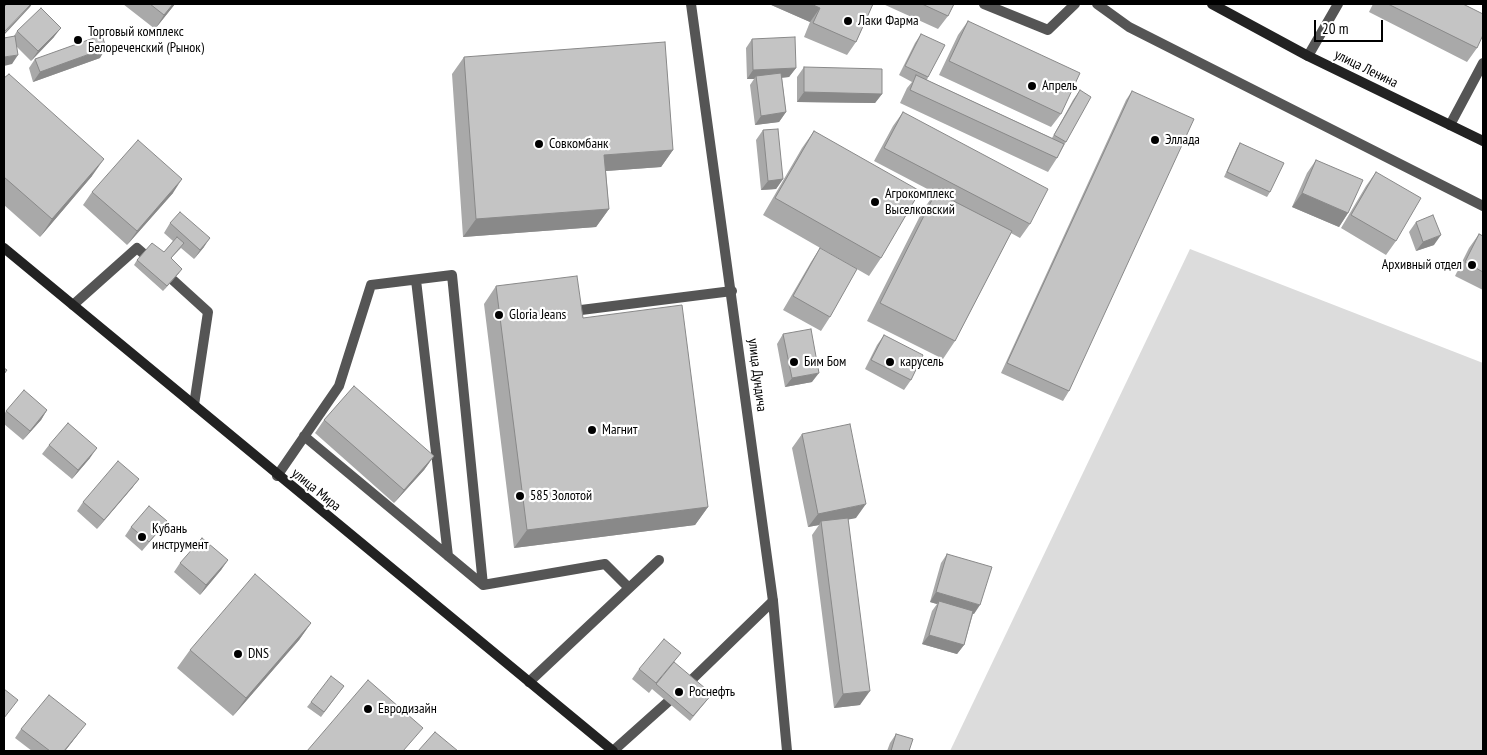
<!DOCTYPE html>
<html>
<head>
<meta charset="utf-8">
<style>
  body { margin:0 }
  #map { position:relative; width:1487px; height:755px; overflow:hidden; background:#fff; font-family:"PT Sans Narrow",sans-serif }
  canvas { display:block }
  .frame { position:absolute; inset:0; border:5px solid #000; pointer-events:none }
  .scale { position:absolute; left:1314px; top:20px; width:69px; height:22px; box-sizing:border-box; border:2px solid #000; border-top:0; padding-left:6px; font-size:15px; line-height:18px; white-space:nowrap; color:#000; -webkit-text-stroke:4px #fff; paint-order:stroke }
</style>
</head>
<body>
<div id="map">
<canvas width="1487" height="755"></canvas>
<div class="frame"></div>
<div class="scale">20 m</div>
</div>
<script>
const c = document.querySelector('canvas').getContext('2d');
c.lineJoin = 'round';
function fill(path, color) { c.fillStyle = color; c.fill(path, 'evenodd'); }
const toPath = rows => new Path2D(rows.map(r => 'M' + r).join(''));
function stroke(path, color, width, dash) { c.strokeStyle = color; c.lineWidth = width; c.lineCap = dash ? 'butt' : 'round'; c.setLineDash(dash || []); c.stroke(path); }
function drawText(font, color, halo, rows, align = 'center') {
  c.font = font + ' "PT Sans Narrow",sans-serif'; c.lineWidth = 4.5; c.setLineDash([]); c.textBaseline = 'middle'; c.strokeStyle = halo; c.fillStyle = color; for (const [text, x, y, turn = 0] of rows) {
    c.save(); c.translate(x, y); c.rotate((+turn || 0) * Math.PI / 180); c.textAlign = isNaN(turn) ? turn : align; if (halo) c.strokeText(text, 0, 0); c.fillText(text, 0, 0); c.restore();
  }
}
fill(toPath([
  [1190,249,1483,363,1483,751,950,751]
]), '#dcdcdc');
stroke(toPath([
  [1308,56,1338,4],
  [1450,125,1483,63],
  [164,272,208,312,194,405],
  [416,280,448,556],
  [73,305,137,248,153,262],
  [581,310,732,291],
  [304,436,483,585,605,564,629,588],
  [277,476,339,386,371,285,452,275,483,585],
  [529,682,659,560],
  [613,751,679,692,773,601]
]), '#555', 10);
stroke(toPath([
  [691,4,773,601,787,751],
  [984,4,1048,30,1075,4],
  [1097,4,1129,27,1483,206]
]), '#555', 10);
stroke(toPath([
  [1212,4,1308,56,1483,141],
  [4,248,613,751]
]), '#222', 10);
fill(toPath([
  [123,4,175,4,155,29],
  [769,4,873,4,856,42,847,55,804,37,810,22],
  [883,4,954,4,948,16,938,29],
  [1373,4,1463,4,1477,48,1467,62,1369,12],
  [968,21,1061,114,1051,127,939,75,958,35],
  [17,31,54,37,31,61,17,47,12,64,14,36],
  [921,34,928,77,927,80,1052,138,1073,100,1080,90,1066,142,1057,158,1048,172,900,103,907,88,912,82,899,75,915,43],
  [752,39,796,68,789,77,782,78,786,112,779,122,755,125,750,85,754,79,747,79,746,48],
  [464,57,673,150,661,167,606,171,609,209,596,227,463,237,452,74],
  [100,58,33,82,29,68,35,59],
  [804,67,882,94,875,103,797,102,797,77],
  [4,78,92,176,40,237,4,205],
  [1132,91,1069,391,1063,401,1001,373,1126,100],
  [903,112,1030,224,1020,238,1011,233,955,341,943,359,867,321,923,210,935,193,874,161,893,126],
  [763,130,783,179,776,189,761,190,756,140],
  [814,131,881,258,869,276,763,215,802,148],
  [1240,143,1270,192,1267,197,1224,177,1237,148],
  [1316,160,1348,213,1339,227,1292,207,1307,173],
  [1376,172,1396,241,1386,255,1341,228,1366,186],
  [92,192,173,193,127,245,83,205],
  [1416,222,1434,245,1416,251,1409,232],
  [170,223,204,247,194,259,181,248,171,258,179,273,163,291,134,265,137,260,164,252,173,241,164,233],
  [1479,234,1483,236,1483,290,1455,276,1469,248],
  [820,248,830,317,821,331,783,310,811,262],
  [496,286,583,318,708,507,695,525,514,548,484,304],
  [783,334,812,382,785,387,777,344],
  [884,335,911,380,904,390,865,369,877,345],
  [47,410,41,420,23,440,4,424,4,415,6,411],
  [324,420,434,456,424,470,394,503,315,433],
  [802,434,856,518,848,519,860,705,834,708,812,535,819,525,808,527,792,448],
  [49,445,90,458,72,479,42,454],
  [139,479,132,488,97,529,77,511,83,502],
  [167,521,160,530,142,551,125,536,131,527],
  [947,554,974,614,973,614,964,645,957,654,922,644,932,611,937,604,930,602,941,563],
  [228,560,221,570,200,595,174,572,180,563],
  [311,623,299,640,233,716,177,668,190,650],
  [639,669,712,694,690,721,652,689,649,693,632,679],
  [344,686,321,717,307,707,311,702],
  [21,729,79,733,65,751,32,751,15,738],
  [896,734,909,751,887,751,890,743]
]), '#a9a9a9');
fill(toPath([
  [31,4,32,4,30,7,4,35,4,33],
  [173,4,175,4,155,29,164,15],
  [769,4,811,4,820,8,810,22],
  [61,28,54,37,31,61,38,51],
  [106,48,100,58,33,82,40,72],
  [18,55,12,64,4,66,4,57],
  [796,68,789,77,757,79,756,76,754,79,747,79,753,70],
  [804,92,882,94,875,103,797,102],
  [786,112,779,122,755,125,761,116],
  [673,150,661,167,592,172,604,155],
  [104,159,92,176,40,237,52,219],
  [182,179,173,193,127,245,137,231],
  [783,179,776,189,761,190,768,181],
  [1302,193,1348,213,1339,227,1292,207],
  [609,209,596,227,463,237,476,219],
  [1441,235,1434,245,1416,251,1423,242],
  [210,238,204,247,194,259,200,250],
  [182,269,179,273,163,291,167,286],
  [819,373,812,382,785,387,792,378],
  [47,410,41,420,23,440,30,431],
  [97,448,90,458,72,479,78,470],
  [434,456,424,470,394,503,404,490],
  [139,479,132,488,97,529,104,520],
  [866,504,856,518,822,525,821,521,819,525,808,527,818,514],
  [708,507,695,525,514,548,527,530],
  [228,560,221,570,200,595,206,585],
  [936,592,980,605,974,614,938,604,939,601,937,604,930,602],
  [311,623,299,640,233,716,246,698],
  [929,635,964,645,957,654,922,644],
  [870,691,860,705,834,708,843,694],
  [86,724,65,751,64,751]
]), '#898989');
const building = toPath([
  [7,4,31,4,4,32,4,7,7,4],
  [150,4,173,4,164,15,150,4],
  [811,4,873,4,856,42,813,23,820,8,811,4],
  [922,4,954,4,948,16,922,4],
  [1388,4,1463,4,1483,14,1483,35,1477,48,1388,4],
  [41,8,61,28,38,51,17,31,41,8],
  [968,21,1080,73,1061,114,949,61,968,21],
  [921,34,945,45,928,77,905,66,921,34],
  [102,35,106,48,40,72,35,59,102,35],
  [15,36,18,55,4,57,4,38,15,36],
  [795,37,796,68,753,70,752,39,795,37],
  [665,42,673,150,604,155,609,209,476,219,464,57,665,42],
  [804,67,882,69,882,94,804,92,804,67],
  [781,73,786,112,761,116,756,76,781,73],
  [9,74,104,159,52,219,4,177,4,78,9,74],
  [916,75,1064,144,1057,158,910,90,916,75],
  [1080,90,1091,97,1066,142,1054,135,1080,90],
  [1132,91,1194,119,1069,391,1007,363,1132,91],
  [903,112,1048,189,1030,224,884,148,903,112],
  [778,129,783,179,768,181,763,130,778,129],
  [814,131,920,191,881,258,775,198,814,131],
  [138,140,182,179,137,231,92,192,138,140],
  [1240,143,1284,163,1270,192,1227,172,1240,143],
  [1316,160,1363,180,1348,213,1302,193,1316,160],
  [1376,172,1421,198,1396,241,1351,215,1376,172],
  [936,192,1012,231,955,341,880,303,936,192],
  [180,212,210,238,200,250,170,223,180,212],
  [1433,215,1441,235,1423,242,1416,222,1433,215],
  [1479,234,1483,236,1483,272,1465,262,1479,234],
  [177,237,184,243,171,258,182,269,167,286,137,260,152,243,164,252,177,237],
  [820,248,857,269,830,317,793,296,820,248],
  [577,276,583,318,682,305,708,507,527,530,496,286,577,276],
  [811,329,819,373,792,378,783,334,811,329],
  [884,335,923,355,911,380,871,360,884,335],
  [4,368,7,370,4,374,4,368],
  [354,386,434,456,404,490,324,420,354,386],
  [24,390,47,410,30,431,6,411,24,390],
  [68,423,97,448,78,470,49,445,68,423],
  [850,424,866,504,818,514,802,434,850,424],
  [118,461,139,479,104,520,83,502,118,461],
  [149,506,167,521,149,542,131,527,149,506],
  [848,518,870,691,843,694,821,521,848,518],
  [202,538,228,560,206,585,180,563,202,538],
  [947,554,992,567,980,605,936,592,947,554],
  [255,574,311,623,246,698,190,650,255,574],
  [939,601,973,611,964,645,929,635,939,601],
  [664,639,681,653,656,683,639,669,664,639],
  [674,662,712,694,693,716,656,684,674,662],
  [331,676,344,686,324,712,311,702,331,676],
  [368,680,423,728,403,751,307,751,368,680],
  [4,689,18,700,4,718,4,689],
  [49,695,86,724,64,751,50,751,21,729,49,695],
  [435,732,458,751,418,751,435,732],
  [896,734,913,739,909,751,891,751,896,734]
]);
fill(building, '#c4c4c4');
stroke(building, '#898989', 1);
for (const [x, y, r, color] of [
  [848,21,5,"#000"],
  [78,40,5,"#000"],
  [1032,86,5,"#000"],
  [1155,140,5,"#000"],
  [539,144,5,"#000"],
  [875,202,5,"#000"],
  [1472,265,5,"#000"],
  [499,315,5,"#000"],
  [794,362,5,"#000"],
  [890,362,5,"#000"],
  [592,430,5,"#000"],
  [520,496,5,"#000"],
  [142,537,5,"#000"],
  [238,654,5,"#000"],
  [679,692,5,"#000"],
  [368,709,5,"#000"]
]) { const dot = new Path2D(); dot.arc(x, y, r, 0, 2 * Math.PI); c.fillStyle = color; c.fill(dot); stroke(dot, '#fff', 2); }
drawText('14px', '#000', '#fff', [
  ["Лаки Фарма",858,21],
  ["Торговый комплекс",88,32],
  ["Белореченский (Рынок)",88,48],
  ["Апрель",1042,86],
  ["Эллада",1165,140],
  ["Совкомбанк",549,144],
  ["Агрокомплекс",885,194],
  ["Выселковский",885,210],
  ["Архивный отдел",1462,265,"right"],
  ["Gloria Jeans",509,315],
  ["Бим Бом",804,362],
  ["карусель",900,362],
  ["Магнит",602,430],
  ["585 Золотой",530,496],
  ["Кубань",152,529],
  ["инструмент",152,545],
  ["DNS",248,654],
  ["Роснефть",689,692],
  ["Евродизайн",378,709]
], 'left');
drawText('14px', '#000', '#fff', [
  ["улица Ленина",1366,69,26],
  ["улица Дундича",757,375,83],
  ["улица Мира",316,490,39]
]);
</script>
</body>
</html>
